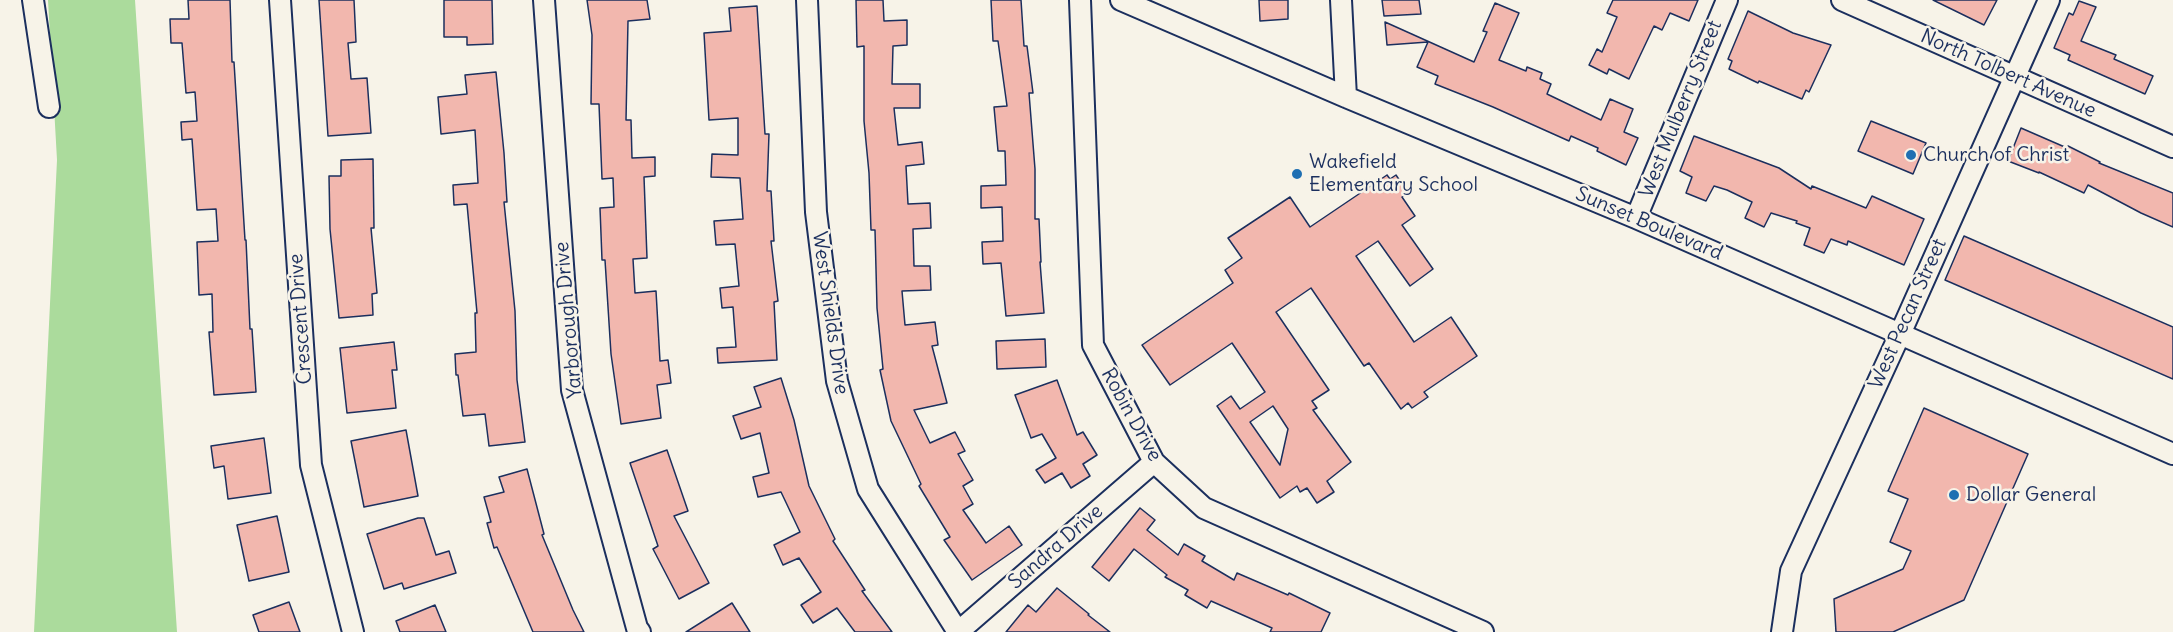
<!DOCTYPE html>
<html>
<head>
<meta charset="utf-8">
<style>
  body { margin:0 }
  canvas { display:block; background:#f7f3e8 }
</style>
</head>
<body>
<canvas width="2173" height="632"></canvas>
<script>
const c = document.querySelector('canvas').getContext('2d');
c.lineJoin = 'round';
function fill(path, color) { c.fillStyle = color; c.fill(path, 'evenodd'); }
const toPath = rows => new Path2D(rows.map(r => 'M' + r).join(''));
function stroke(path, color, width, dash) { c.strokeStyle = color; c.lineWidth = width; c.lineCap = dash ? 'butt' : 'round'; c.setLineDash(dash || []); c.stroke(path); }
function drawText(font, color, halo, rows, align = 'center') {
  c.font = font + ' Delius,sans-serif'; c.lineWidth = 5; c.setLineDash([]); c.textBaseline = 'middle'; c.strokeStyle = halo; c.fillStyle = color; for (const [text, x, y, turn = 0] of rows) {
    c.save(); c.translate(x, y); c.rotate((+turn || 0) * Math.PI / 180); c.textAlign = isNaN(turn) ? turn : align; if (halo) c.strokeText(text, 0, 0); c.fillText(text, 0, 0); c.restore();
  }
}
fill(toPath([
  [48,0,135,0,177,632,34,632,57,160]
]), '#abdb9c');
const building = toPath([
  [188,0,230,0,232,62,234,62,245,240,246,240,250,329,252,329,256,392,214,395,209,332,213,332,212,294,199,295,197,242,218,241,216,209,197,210,192,139,182,140,181,122,197,121,195,92,186,93,182,43,171,43,170,19,189,19,188,0],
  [319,0,354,0,356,42,348,43,351,79,367,78,371,133,328,136,319,0],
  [444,0,492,0,493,44,467,45,467,37,444,37,444,0],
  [587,0,647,0,650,19,628,21,626,120,631,120,632,158,655,157,655,176,644,177,647,258,633,259,635,293,656,291,660,361,668,360,671,383,657,385,661,418,621,424,611,354,605,260,602,260,600,208,614,207,613,178,602,179,599,104,591,104,592,35,587,0],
  [856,0,883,0,884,21,907,20,907,45,893,46,892,84,920,84,920,108,894,108,898,145,922,142,924,164,906,166,908,204,930,203,931,228,913,229,914,266,930,266,931,290,902,291,905,325,935,322,938,345,932,346,947,403,914,410,930,443,955,432,965,451,958,454,973,480,963,486,973,504,963,510,986,543,1009,526,1022,545,972,580,944,540,950,537,919,486,921,484,891,421,880,370,883,369,877,308,875,230,871,230,869,173,864,121,864,46,857,47,856,0],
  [991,0,1021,0,1024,46,1027,46,1033,93,1029,93,1035,169,1035,219,1039,219,1041,262,1040,262,1044,313,1006,316,1001,263,983,264,982,242,1003,241,1002,207,981,208,981,186,1006,185,1005,151,998,151,994,107,1007,106,998,41,993,41,991,0],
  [1259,0,1288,0,1288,19,1260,21,1259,0],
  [1382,0,1419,0,1421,14,1384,16,1382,0],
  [1613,0,1698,0,1689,21,1670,13,1662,30,1654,26,1629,79,1609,69,1607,74,1589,65,1597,49,1602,52,1617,17,1607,13,1613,0],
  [1933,0,1997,0,1984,25,1933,0],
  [2079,1,2096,7,2081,41,2116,55,2114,59,2153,76,2145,94,2068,60,2070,55,2054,48,2069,13,2073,15,2079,1],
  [1495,3,1519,13,1499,60,1526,71,1527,67,1542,73,1540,79,1551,84,1547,94,1601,120,1610,99,1633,109,1624,132,1638,138,1626,165,1597,151,1598,148,1571,136,1569,141,1493,107,1435,84,1438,76,1417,67,1428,42,1387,45,1385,22,1474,62,1487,32,1483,31,1495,3],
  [757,6,765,134,769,134,767,191,771,191,774,241,771,241,778,301,774,302,777,360,718,363,717,348,736,347,733,307,722,308,720,288,739,286,735,244,716,245,714,221,743,219,740,178,711,177,712,154,738,155,738,118,709,120,704,33,731,31,729,8,757,6],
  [1748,11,1793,33,1831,45,1809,92,1806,90,1802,99,1759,81,1758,83,1729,69,1732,61,1728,59,1748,11],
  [496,72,504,153,507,202,504,202,515,311,517,380,525,442,489,446,485,414,463,416,458,375,456,375,455,354,476,352,475,313,477,313,467,204,454,205,453,185,478,183,475,130,441,134,438,97,467,94,465,75,496,72],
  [1871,121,1926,143,1913,174,1858,151,1871,121],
  [2021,128,2067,148,2068,146,2100,162,2099,163,2173,193,2173,227,2141,213,2088,185,2084,193,2039,172,2039,173,2008,161,2021,128],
  [1694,136,1779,168,1811,189,1812,186,1866,208,1872,196,1924,219,1904,265,1848,241,1847,245,1831,239,1824,253,1804,245,1810,228,1796,223,1797,221,1771,213,1764,227,1745,218,1752,202,1727,190,1714,186,1706,201,1686,193,1692,177,1680,171,1694,136],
  [373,159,374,228,371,228,377,293,372,294,373,315,339,318,330,229,329,176,341,176,341,160,373,159],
  [1387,175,1390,179,1396,175,1408,193,1402,197,1415,216,1402,225,1433,269,1410,286,1378,241,1356,256,1414,342,1451,317,1477,356,1424,392,1428,397,1412,408,1408,403,1401,409,1369,363,1364,366,1311,288,1276,312,1329,390,1312,401,1317,408,1313,410,1351,462,1327,481,1334,492,1317,503,1307,488,1300,492,1297,486,1280,498,1217,406,1231,396,1240,409,1265,392,1232,343,1170,385,1142,345,1233,283,1225,270,1242,258,1228,238,1290,197,1310,227,1387,175],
  [1273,406,1288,429,1280,465,1250,422,1273,406],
  [1964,236,2173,327,2173,379,1945,280,1964,236],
  [1045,339,1046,367,997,369,996,341,1045,339],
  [394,342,397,370,392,370,396,408,347,413,340,348,394,342],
  [781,378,794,420,809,486,835,539,833,541,865,590,862,591,892,632,855,632,837,608,813,623,801,605,821,592,799,558,783,565,774,545,800,532,781,492,758,497,753,477,769,473,760,433,741,439,733,416,761,407,754,387,781,378],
  [1057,380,1077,435,1083,432,1097,455,1083,464,1090,476,1071,488,1062,473,1045,483,1036,470,1056,458,1042,434,1031,438,1015,395,1057,380],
  [1924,408,2028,454,1964,600,1893,632,1836,632,1834,599,1903,569,1911,551,1890,542,1908,499,1888,491,1924,408],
  [406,430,418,496,364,507,351,441,406,430],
  [264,438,271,493,228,499,224,466,214,468,211,446,264,438],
  [667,450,688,511,674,516,709,583,679,599,653,549,658,546,630,463,667,450],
  [527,469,544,534,542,535,573,610,584,632,533,632,497,547,494,548,487,523,491,522,484,497,504,492,499,477,527,469],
  [1140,508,1155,520,1147,530,1178,555,1184,544,1205,556,1202,561,1234,580,1237,573,1288,595,1289,593,1330,613,1321,632,1270,632,1272,628,1211,601,1207,608,1185,595,1188,590,1165,577,1167,575,1134,549,1109,581,1092,567,1140,508],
  [277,516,289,572,249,581,237,525,277,516],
  [418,518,424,518,436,555,449,551,456,573,404,589,402,583,384,589,367,534,418,518],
  [1057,588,1089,614,1088,615,1110,632,1006,632,1028,605,1036,612,1057,588],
  [289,602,300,632,259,632,253,615,289,602],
  [732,603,750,632,686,632,732,603],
  [435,605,446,632,400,632,396,621,435,605]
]);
fill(building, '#f2b7ae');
stroke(building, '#1b2f5e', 1.5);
const minor = toPath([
  [33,0,49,107],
  [280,0,311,465,353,632],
  [544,0,572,390,637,628,640,632],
  [807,0,816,212,837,381,868,489,958,632],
  [1080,0,1093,345,1154,462,1204,508,1483,632],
  [1121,0,1346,97,1636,218,2173,454],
  [1341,0,1346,97],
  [1842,0,2173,147],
  [1636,218,1727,0],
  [958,632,1154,462],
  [1782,632,1791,571,1900,334,2049,0]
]);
stroke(minor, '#1b2f5e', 24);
stroke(minor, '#f7f3e8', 20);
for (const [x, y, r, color] of [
  [1911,155,6,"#1f6fb2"],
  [1297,174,6,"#1f6fb2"],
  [1954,495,6,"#1f6fb2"]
]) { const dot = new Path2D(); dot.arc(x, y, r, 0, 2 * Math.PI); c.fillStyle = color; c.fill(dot); stroke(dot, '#f7f3e8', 2); }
drawText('20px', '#1b2f5e', '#f7f3e8', [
  ["North Tolbert Avenue",2008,74,24],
  ["West Mulberry Street",1681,109,-68],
  ["Sunset Boulevard",1649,224,23],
  ["West Shields Drive",830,313,82],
  ["West Pecan Street",1908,314,-66],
  ["Crescent Drive",301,319,-94],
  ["Yarborough Drive",569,320,-95],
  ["Robin Drive",1131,415,61],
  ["Sandra Drive",1056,547,-41]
]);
drawText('20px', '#1b2f5e', '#f7f3e8', [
  ["Church of Christ",1923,155],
  ["Wakefield",1309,162],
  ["Elementary School",1309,185],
  ["Dollar General",1966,495]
], 'left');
</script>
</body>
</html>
